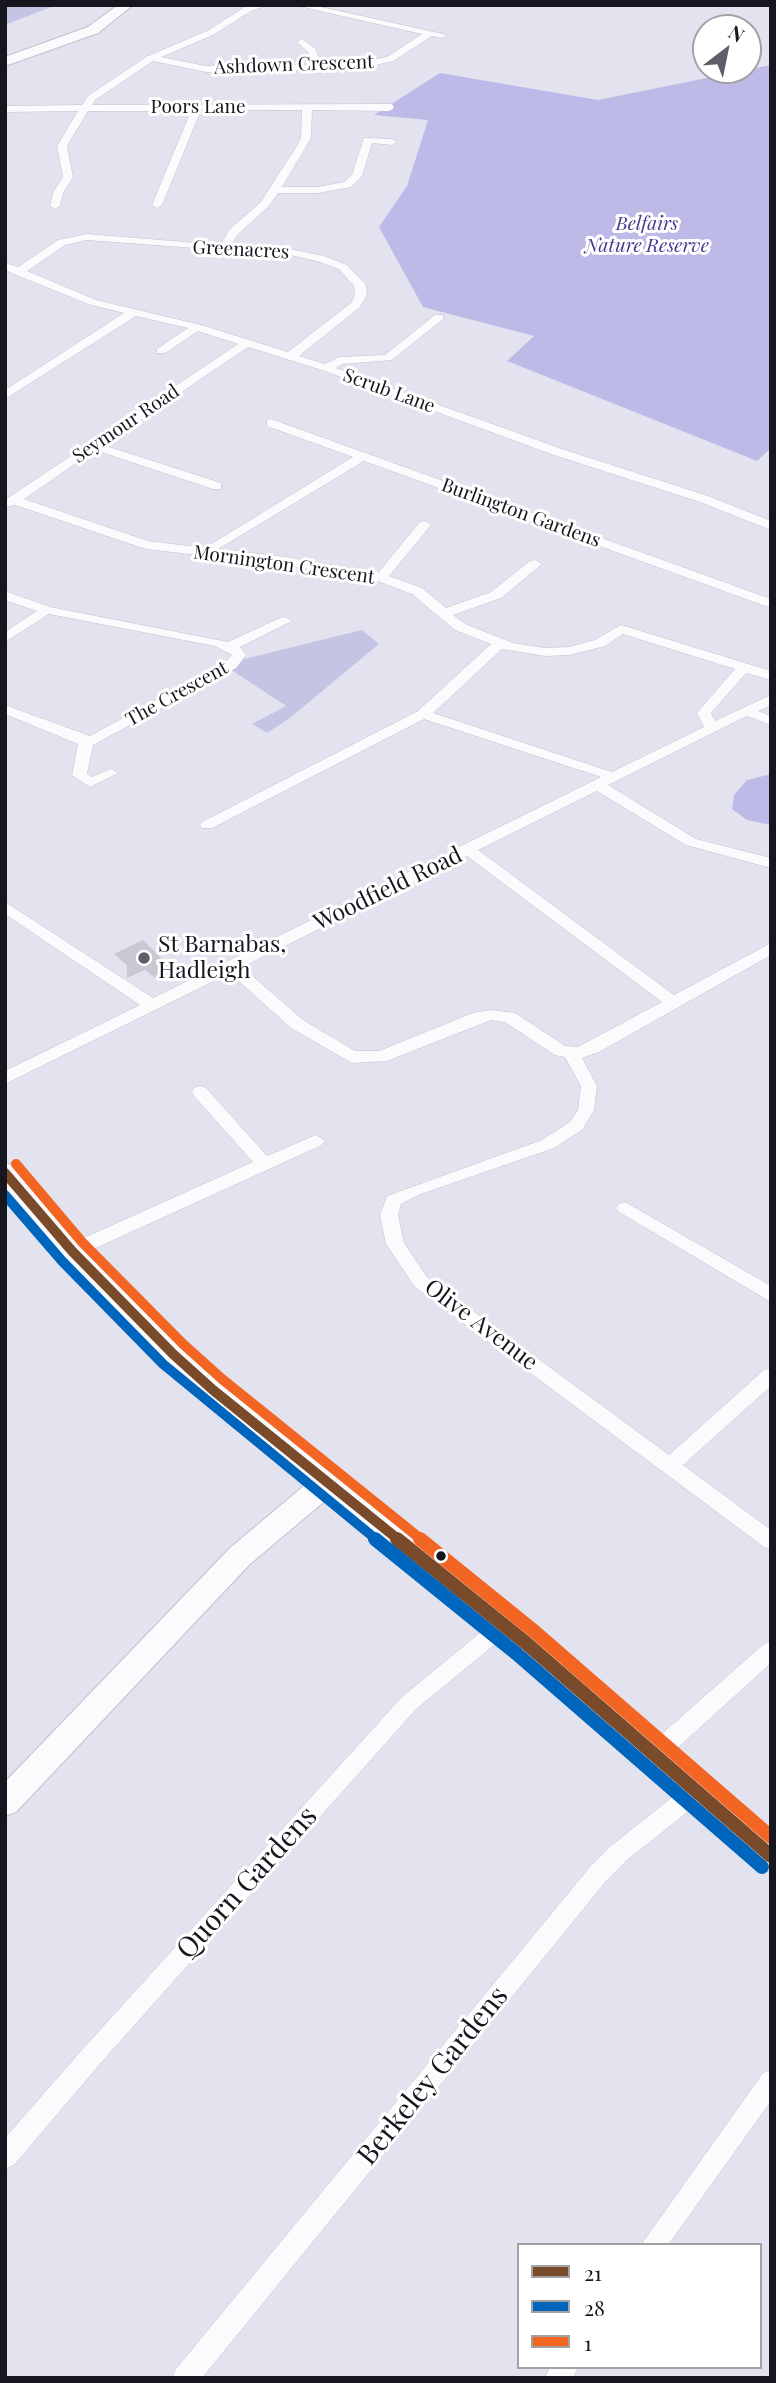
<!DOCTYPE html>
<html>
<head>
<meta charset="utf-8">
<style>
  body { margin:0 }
  #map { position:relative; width:776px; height:2383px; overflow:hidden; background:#e3e3f0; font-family:"Playfair Display",serif }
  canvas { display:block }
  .frame { position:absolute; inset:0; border:7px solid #16161e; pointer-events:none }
  .legend { position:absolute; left:517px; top:2243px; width:245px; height:126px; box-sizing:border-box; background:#fff; border:2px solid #a2a2a5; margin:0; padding:9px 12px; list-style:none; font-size:21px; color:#16161e }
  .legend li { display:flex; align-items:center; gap:14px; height:35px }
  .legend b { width:35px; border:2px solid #a2a2a5 }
  .north { position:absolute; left:692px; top:14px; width:70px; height:70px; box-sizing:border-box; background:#fff; border:2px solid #a2a2a5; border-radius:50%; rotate:32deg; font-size:19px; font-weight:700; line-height:28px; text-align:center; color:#16161e }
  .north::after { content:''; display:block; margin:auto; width:24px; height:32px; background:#5e5e68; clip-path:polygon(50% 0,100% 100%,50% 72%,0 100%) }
</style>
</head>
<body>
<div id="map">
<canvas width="776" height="2383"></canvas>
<div class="frame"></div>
<ul class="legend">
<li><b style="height:9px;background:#7a4b2a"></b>21</li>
<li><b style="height:9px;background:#0065bd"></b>28</li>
<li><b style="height:9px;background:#f26522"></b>1</li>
</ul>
<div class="north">N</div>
</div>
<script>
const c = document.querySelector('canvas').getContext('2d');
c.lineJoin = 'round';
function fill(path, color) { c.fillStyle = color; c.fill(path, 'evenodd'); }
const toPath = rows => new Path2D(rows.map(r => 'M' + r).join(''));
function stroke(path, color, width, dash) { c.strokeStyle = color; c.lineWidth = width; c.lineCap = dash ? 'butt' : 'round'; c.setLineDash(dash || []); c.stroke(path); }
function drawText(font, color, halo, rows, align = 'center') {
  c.font = font + ' "Playfair Display",serif'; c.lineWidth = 6; c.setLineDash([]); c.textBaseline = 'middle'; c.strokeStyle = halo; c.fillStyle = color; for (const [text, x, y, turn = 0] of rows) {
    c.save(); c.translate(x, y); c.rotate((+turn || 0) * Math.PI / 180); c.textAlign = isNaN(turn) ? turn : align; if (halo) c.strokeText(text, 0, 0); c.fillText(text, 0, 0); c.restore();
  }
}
fill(toPath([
  [5,5,56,5,5,25],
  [362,630,379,644,290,718,267,733,252,724,286,706,230,669,244,659]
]), '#c6c4e4');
fill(toPath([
  [771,65,771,448,757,461,507,361,534,336,423,307,379,227,407,186,428,120,374,115,440,73,598,100],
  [771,774,771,825,747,820,732,809,734,795,747,780]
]), '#bebae8');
fill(toPath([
  [143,940,172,969,155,978,145,970,127,978,127,965,114,954]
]), '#c8c8d2');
const street = toPath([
  [252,5,269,5,251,11,213,35,161,57,206,66,311,65,308,52,297,42,302,39,316,49,320,65,358,63,387,57,422,34,294,5,312,5,447,35,442,38,432,36,393,61,358,69,206,72,153,61,95,100,92,105,392,104,394,108,389,111,312,110,311,138,282,187,318,187,344,182,352,175,364,138,392,139,397,142,392,145,372,143,362,176,351,187,318,193,278,193,268,207,238,234,231,245,290,249,324,256,347,265,366,285,367,295,360,307,299,356,325,364,339,357,385,355,435,315,443,315,443,319,392,360,342,364,336,368,562,449,708,496,771,521,771,530,700,502,554,455,322,370,248,347,103,445,221,483,221,489,213,489,95,450,24,499,148,541,205,548,353,457,267,426,267,420,271,419,771,599,771,608,364,461,218,549,285,557,378,573,420,522,425,521,431,525,389,576,422,588,446,608,491,592,530,561,535,560,542,564,501,598,453,615,465,624,513,643,545,648,569,647,595,640,621,625,771,671,771,680,746,673,711,713,715,721,771,695,771,705,758,711,771,716,771,725,747,716,608,785,696,839,771,858,771,868,686,845,597,791,478,850,674,995,771,943,771,955,599,1052,582,1058,597,1086,594,1110,582,1130,554,1148,418,1195,401,1204,398,1215,404,1243,427,1277,669,1455,764,1370,771,1368,771,1386,683,1465,771,1530,771,1549,764,1547,415,1287,386,1244,380,1215,387,1196,542,1140,570,1122,578,1110,581,1086,565,1057,555,1055,505,1022,491,1020,387,1061,352,1063,291,1028,230,973,5,1084,5,1071,140,1005,5,914,5,902,153,998,601,777,424,719,212,828,202,828,200,825,202,822,418,711,491,644,455,630,412,594,378,581,285,565,146,549,15,505,5,507,5,500,238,344,198,331,165,353,157,353,157,349,188,328,136,316,5,399,5,390,124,313,88,304,14,274,5,270,5,263,18,267,58,240,87,234,221,245,229,230,260,203,297,146,301,138,302,110,201,110,162,205,157,208,152,205,191,111,88,111,67,146,73,177,63,193,60,206,55,209,50,206,53,193,63,177,57,146,78,111,5,112,5,106,82,105,88,96,148,56,207,31,245,7,252,5],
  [87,240,290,255,317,261,339,269,354,286,355,295,351,303,288,352,201,325,96,300,27,271,65,245,87,240],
  [623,634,735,669,697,713,704,727,612,772,433,713,502,649,545,656,569,655,605,646,623,634],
  [467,856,662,1002,578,1047,565,1046,515,1013,491,1010,473,1013,379,1051,355,1051,303,1020,242,967,467,856],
  [5,591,50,607,228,642,280,618,285,617,292,621,240,647,246,655,236,668,93,745,87,774,91,777,111,769,118,773,90,787,72,775,78,744,5,714,5,705,90,736,226,662,232,655,215,646,49,614,5,642,5,632,37,611,5,600,5,591],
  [200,1086,206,1088,267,1156,316,1135,325,1141,322,1145,78,1256,66,1256,63,1251,66,1246,253,1162,194,1096,192,1092,194,1088,200,1086],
  [625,1202,771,1286,771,1302,619,1212,616,1208,619,1204,625,1202],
  [504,1616,511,1619,514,1625,511,1631,416,1709,98,2066,14,2165,5,2169,5,2138,82,2050,402,1697,497,1619,504,1616],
  [771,1641,771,1663,663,1761,655,1763,647,1761,644,1754,647,1747,764,1644,771,1641],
  [697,1781,705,1784,708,1791,705,1798,627,1860,606,1881,202,2378,172,2378,176,2369,590,1867,611,1846,689,1784,697,1781],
  [771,2070,771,2101,668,2245,641,2245,763,2073,771,2070],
  [550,2367,578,2367,573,2378,545,2378,550,2367]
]);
const secondary = toPath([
  [118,5,133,5,98,33,5,66,5,57,88,27,118,5],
  [328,1471,338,1474,342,1482,338,1490,250,1564,16,1812,5,1816,5,1782,230,1548,318,1474,328,1471]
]);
const primary = toPath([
  [5,1163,15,1166,82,1244,184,1346,224,1382,538,1633,771,1834,771,1872,758,1867,514,1653,202,1398,162,1362,62,1258,5,1192,5,1163]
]);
stroke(street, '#c1c1cc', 1);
stroke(secondary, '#c1c1cc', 2);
stroke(primary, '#c1c1cc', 2);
fill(street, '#fbfbfd');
fill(secondary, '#fbfbfd');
fill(primary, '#fbfbfd');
stroke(toPath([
  [5,1173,72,1251,173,1354,213,1390,399,1540]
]), '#7a4b2a', 10);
stroke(toPath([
  [397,1539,526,1643,771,1856]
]), '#7a4b2a', 14);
stroke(toPath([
  [5,1195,62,1261,163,1364,377,1540]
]), '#0065bd', 10);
stroke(toPath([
  [375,1539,517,1654,762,1867]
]), '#0065bd', 14);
stroke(toPath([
  [16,1164,82,1242,183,1344,222,1379,422,1540]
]), '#f26522', 10);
stroke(toPath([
  [420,1539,535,1632,771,1837]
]), '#f26522', 14);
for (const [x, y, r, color] of [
  [144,958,7,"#5e5e68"],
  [441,1556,6,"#16161e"]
]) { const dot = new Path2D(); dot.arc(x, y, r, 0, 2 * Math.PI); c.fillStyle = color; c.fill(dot); stroke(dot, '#fff', 2.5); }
drawText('19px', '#16161e', '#fff', [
  ["Ashdown Crescent",294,65,-2],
  ["Poors Lane",198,107],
  ["Greenacres",241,250,3],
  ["Scrub Lane",389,391,20],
  ["Seymour Road",126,424,-34],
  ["Burlington Gardens",521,513,20],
  ["Mornington Crescent",284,565,8],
  ["The Crescent",177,694,-29]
]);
drawText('italic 19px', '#4a3a8f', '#fff', [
  ["Belfairs",647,224],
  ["Nature Reserve",647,246]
]);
drawText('23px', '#16161e', '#fff', [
  ["Woodfield Road",388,889,-26],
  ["Olive Avenue",481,1325,37]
]);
drawText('23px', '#16161e', '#fff', [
  ["St Barnabas,",158,945],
  ["Hadleigh",158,971]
], 'left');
drawText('28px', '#16161e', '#fff', [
  ["Quorn Gardens",247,1883,-48],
  ["Berkeley Gardens",433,2076,-51]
]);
</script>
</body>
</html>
